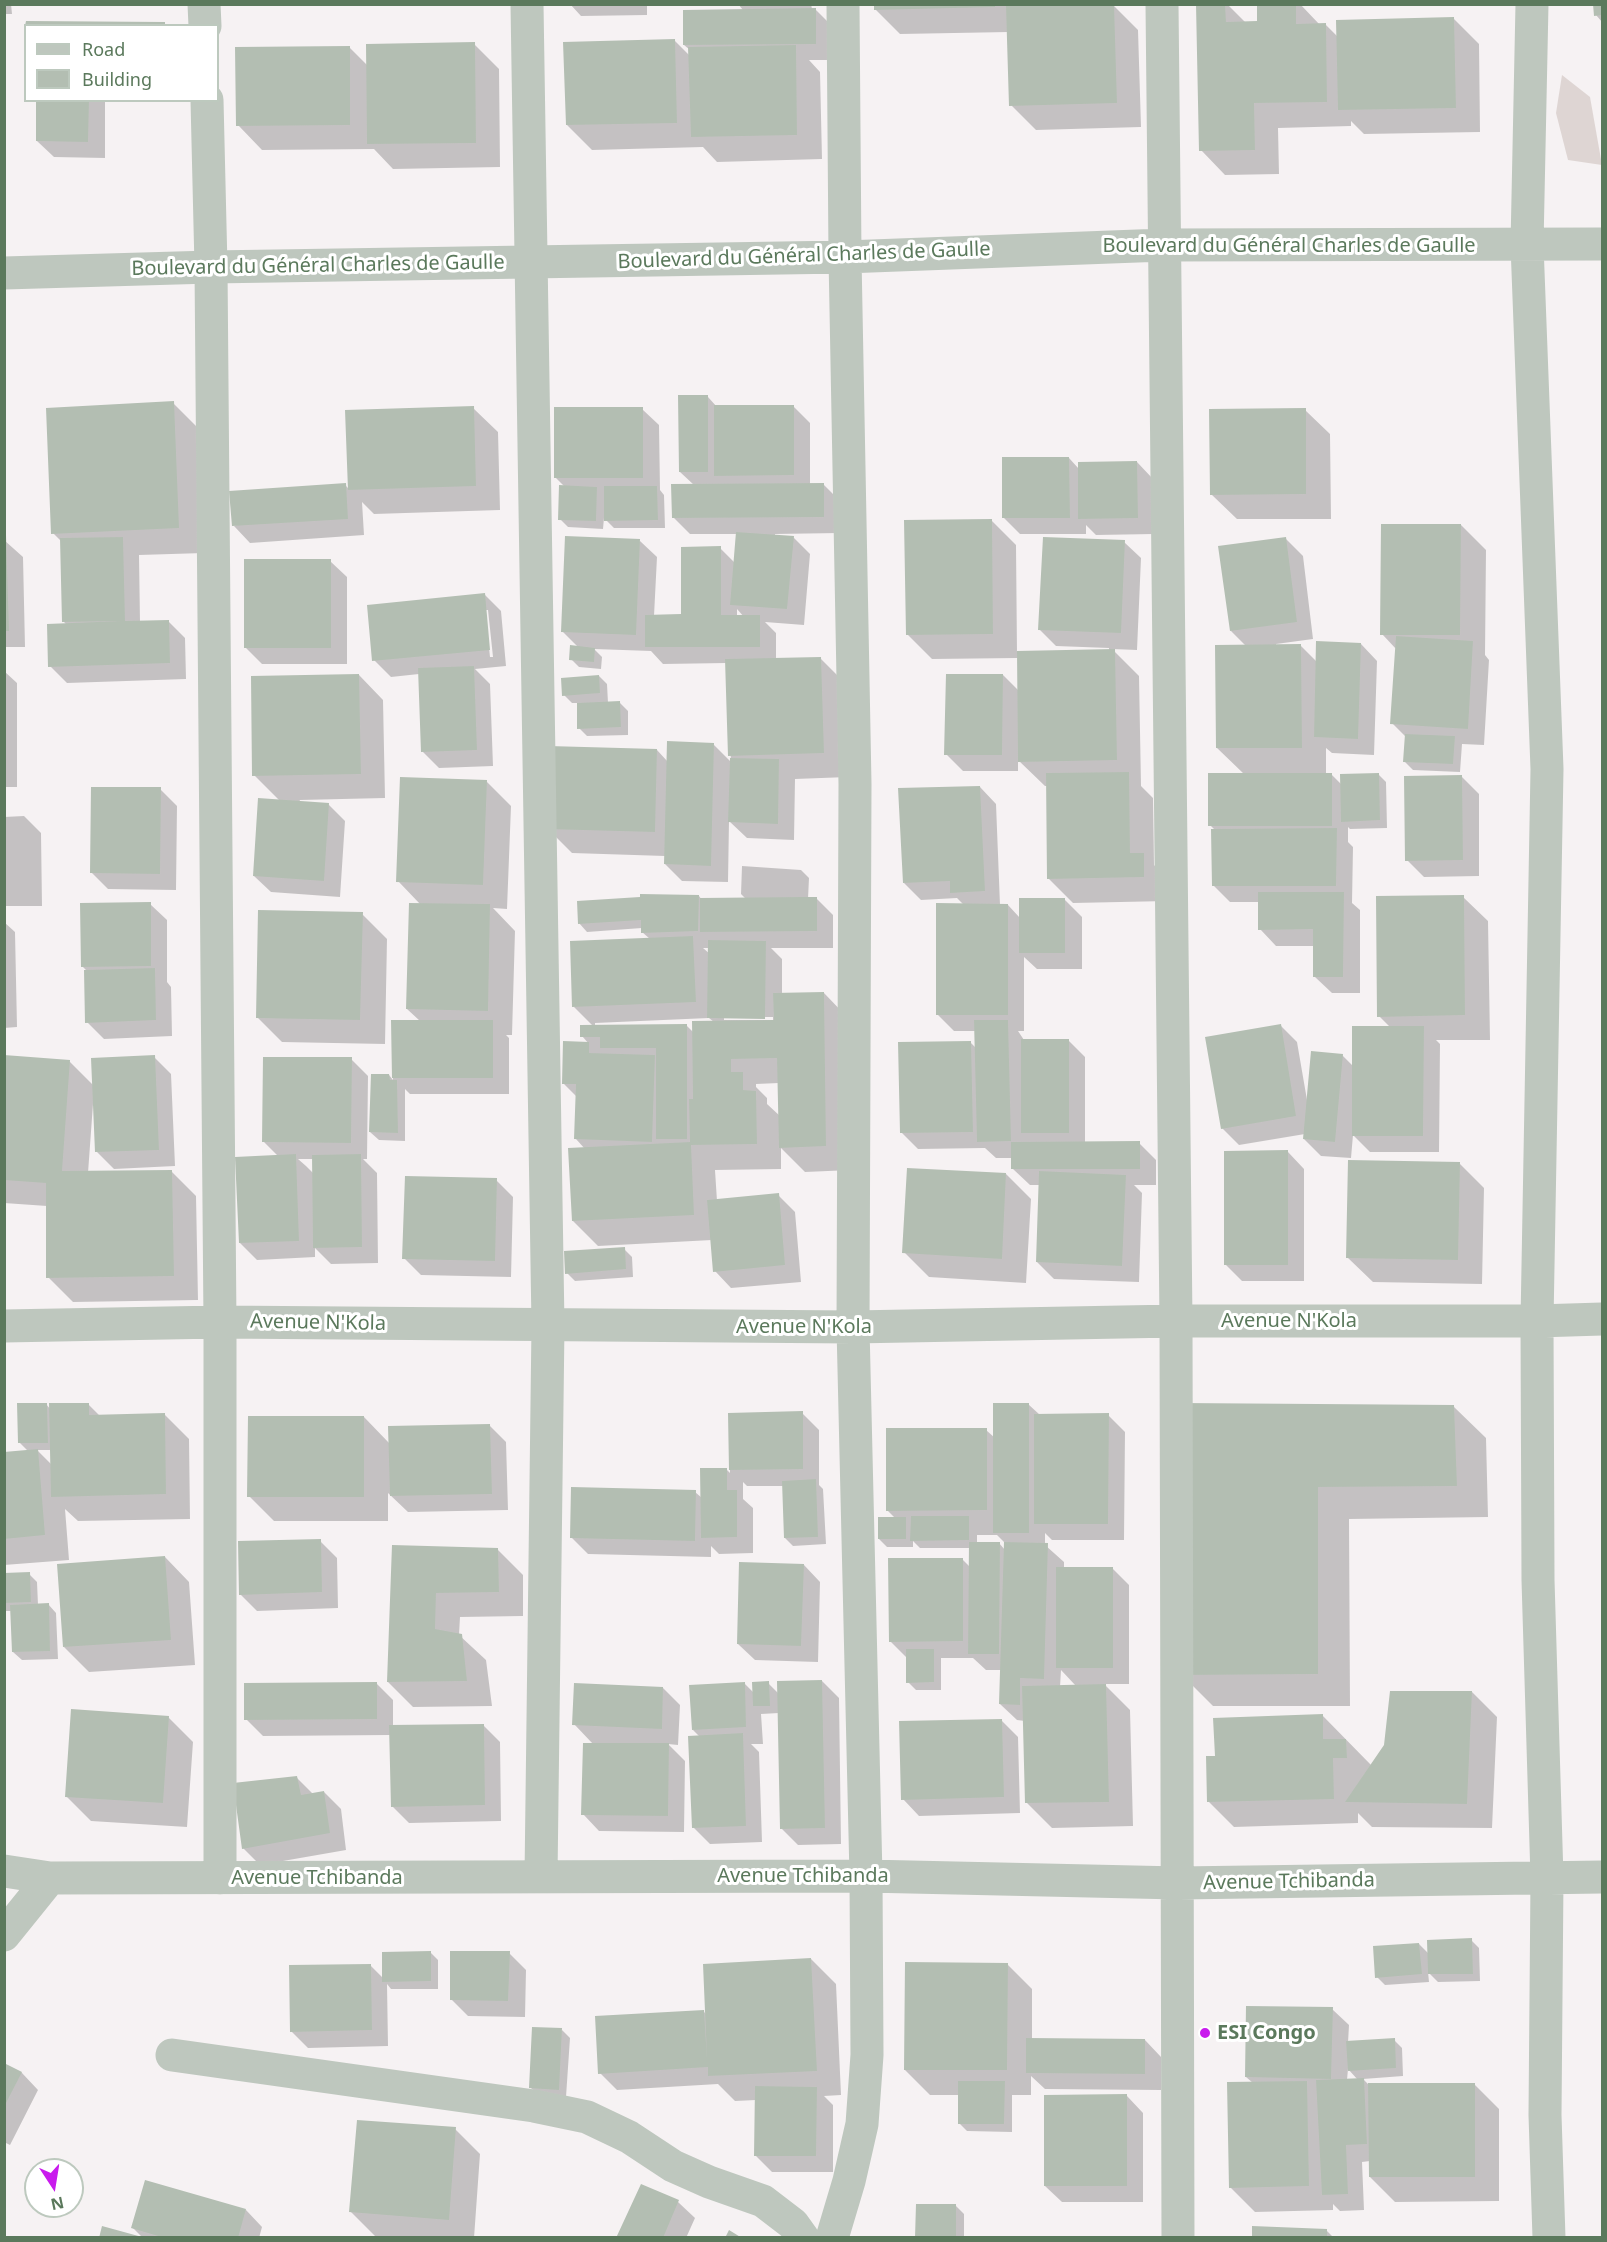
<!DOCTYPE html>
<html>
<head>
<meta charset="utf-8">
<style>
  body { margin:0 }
  #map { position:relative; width:1607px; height:2242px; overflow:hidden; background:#f6f2f3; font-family:"Noto Sans",sans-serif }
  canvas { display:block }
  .frame { position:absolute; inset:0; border:6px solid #5b795c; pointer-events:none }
  .legend { position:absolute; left:24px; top:24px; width:195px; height:78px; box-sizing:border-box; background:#fff; border:2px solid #bdc9be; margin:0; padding:8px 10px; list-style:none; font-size:18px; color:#5b795c }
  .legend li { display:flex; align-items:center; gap:12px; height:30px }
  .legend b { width:30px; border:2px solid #bdc9be }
  .north { position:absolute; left:24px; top:2158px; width:60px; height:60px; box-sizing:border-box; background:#fff; border:2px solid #bdc9be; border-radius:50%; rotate:168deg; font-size:16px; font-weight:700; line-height:24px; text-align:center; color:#5b795c }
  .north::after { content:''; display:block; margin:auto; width:21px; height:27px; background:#c91bed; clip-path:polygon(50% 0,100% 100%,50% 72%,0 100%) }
</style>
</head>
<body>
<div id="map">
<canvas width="1607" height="2242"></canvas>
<div class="frame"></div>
<ul class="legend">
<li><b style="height:8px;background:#bec7be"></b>Road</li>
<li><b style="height:16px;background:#b3beb2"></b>Building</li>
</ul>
<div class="north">N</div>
</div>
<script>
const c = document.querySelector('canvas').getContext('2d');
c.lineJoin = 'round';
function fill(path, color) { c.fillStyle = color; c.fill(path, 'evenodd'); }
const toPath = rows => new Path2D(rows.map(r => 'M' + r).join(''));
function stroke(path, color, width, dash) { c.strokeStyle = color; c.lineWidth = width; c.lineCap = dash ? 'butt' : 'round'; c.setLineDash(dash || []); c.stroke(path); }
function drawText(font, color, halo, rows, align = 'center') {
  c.font = font + ' "Noto Sans",sans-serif'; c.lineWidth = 6; c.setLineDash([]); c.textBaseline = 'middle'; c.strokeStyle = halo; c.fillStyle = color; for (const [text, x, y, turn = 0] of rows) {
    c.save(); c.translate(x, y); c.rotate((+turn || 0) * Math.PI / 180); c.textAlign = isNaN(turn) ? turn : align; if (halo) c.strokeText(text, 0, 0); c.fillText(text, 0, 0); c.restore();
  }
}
fill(toPath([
  [1562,75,1590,97,1602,165,1568,160,1556,113]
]), '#ded5d3');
fill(toPath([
  [4,4,11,4,12,14,4,14],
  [570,4,647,4,647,15,581,16],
  [738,4,811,4,812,9,815,9,832,26,832,60,809,60,820,72,822,159,717,162,703,147,592,150,567,125,674,40,690,56,690,50,684,45,743,10],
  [875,4,1019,4,1019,7,1113,5,1138,30,1141,127,1036,130,1011,105,1009,32,900,34,875,9],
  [1197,4,1227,4,1245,22,1259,22,1259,4,1300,4,1320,25,1325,24,1338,37,1454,19,1479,44,1480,132,1364,134,1351,121,1351,126,1278,128,1279,174,1225,175,1201,150],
  [1594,4,1602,4,1602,22,1596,15],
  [474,44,499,69,500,167,393,169,374,149,262,150,238,125,349,47,368,66],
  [37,100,105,100,105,158,54,157,37,141],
  [708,397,717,407,793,406,810,423,810,484,823,484,840,501,840,533,775,534,775,536,793,537,810,554,804,625,765,622,776,633,776,659,820,658,845,683,848,777,795,779,794,840,747,838,729,821,728,882,682,881,665,864,665,856,572,853,547,828,657,750,668,762,714,745,731,762,727,663,663,664,651,651,594,649,602,657,601,669,579,667,571,659,579,648,562,631,640,541,657,557,654,616,683,616,720,548,735,563,737,534,690,534,673,517,694,485,680,472],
  [737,609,744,617,737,617],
  [173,403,198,428,204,553,139,555,140,622,168,621,185,638,186,679,67,683,50,666,67,625,64,622,62,542,53,533],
  [473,408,498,432,500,510,374,514,362,502,364,535,250,543,234,526,345,485,349,489],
  [642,409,659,425,660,490,664,495,665,528,614,528,604,518,603,529,568,527,560,519,565,487,555,477],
  [1305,410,1330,434,1331,519,1237,519,1212,495],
  [1069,458,1079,469,1137,462,1153,479,1154,534,1096,535,1086,525,1086,534,1020,534,1004,518],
  [992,521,1016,545,1017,653,1109,651,1109,648,1056,646,1039,629,1124,542,1141,558,1137,650,1112,649,1139,676,1141,786,1153,798,1154,865,1168,880,1168,901,1073,903,1048,878,1048,786,1045,786,1018,760,1018,771,963,771,946,754,1003,675,1019,691,1018,658,932,659,907,634],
  [1461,525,1486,550,1485,655,1489,660,1484,745,1462,744,1460,772,1413,770,1405,762,1407,738,1392,723,1397,650,1382,634],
  [1286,539,1303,556,1313,639,1276,644,1276,646,1300,645,1317,662,1361,644,1377,661,1374,755,1332,753,1326,748,1326,774,1331,774,1341,784,1378,774,1386,782,1387,828,1350,829,1348,827,1348,842,1353,847,1352,903,1360,910,1360,993,1332,993,1315,977,1315,946,1276,946,1260,929,1260,902,1230,902,1213,885,1215,830,1210,825,1244,774,1217,748,1246,646,1231,631],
  [4,540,23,557,25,647,4,647],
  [330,561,347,577,347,664,262,664,246,648],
  [484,594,501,611,506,666,475,669,490,684,493,766,439,768,423,752,419,674,391,677,374,660],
  [485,610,488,610,493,657,490,657],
  [4,671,17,683,17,787,4,787],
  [359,675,383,700,385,798,300,800,299,802,328,804,345,821,340,897,271,892,254,876,280,801,254,775],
  [599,676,607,684,608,703,620,703,628,711,628,735,587,736,579,728,578,703,572,703,564,695],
  [1462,777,1479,794,1479,876,1424,877,1407,860],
  [486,781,511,806,507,909,493,908,515,931,512,1035,506,1035,509,1038,509,1094,410,1094,405,1089,405,1141,379,1140,370,1132,389,1075,393,1080,393,1021,420,1021,407,1009,420,904,398,881],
  [980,787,996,804,1000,905,1008,905,1020,918,1065,900,1082,917,1082,969,1037,969,1024,957,1024,1031,1018,1031,1024,1040,1068,1040,1085,1057,1085,1143,1139,1143,1156,1160,1156,1185,1134,1185,1142,1193,1139,1282,1054,1279,1037,1262,1040,1185,1030,1185,1013,1169,1013,1158,996,1158,985,1148,918,1149,902,1133,970,1042,976,1048,976,1031,954,1031,937,1014,964,905,957,898,921,900,904,883],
  [160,789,177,806,176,890,108,889,91,872],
  [24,816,41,833,42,906,4,906,4,817],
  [742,866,801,870,809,878,808,899,817,899,833,915,833,948,771,948,782,959,782,994,824,993,848,1018,851,1170,805,1172,781,1148,781,1169,715,1170,717,1201,778,1195,795,1212,801,1282,731,1288,715,1271,712,1240,598,1246,573,1221,585,1149,576,1139,577,1097,564,1084,589,1044,582,1036,593,1026,574,1007,650,939,642,932,642,928,587,932,579,923,699,896,702,900,746,899,741,894],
  [703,948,710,948,710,954],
  [724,1017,773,1017,773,1020,724,1020],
  [709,1018,714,1022,694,1033,686,1025,595,1026,595,1023],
  [779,1083,780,1116,767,1104,767,1098,756,1087,756,1084],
  [1463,897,1488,921,1490,1040,1436,1040,1440,1044,1439,1152,1370,1152,1353,1135,1351,1158,1321,1156,1304,1139,1305,1134,1239,1145,1222,1128,1281,1026,1297,1042,1307,1100,1342,1055,1353,1066,1390,1027,1379,1016],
  [150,904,167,920,167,982,171,987,172,1036,104,1039,87,1022,88,972,82,966],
  [362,914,387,939,385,1044,282,1042,257,1017],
  [4,922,15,932,17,1027,4,1028],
  [4,1057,69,1061,94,1086,154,1057,171,1074,175,1166,114,1169,97,1152,95,1104,93,1104,88,1173,171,1171,196,1196,198,1300,73,1302,48,1277,47,1206,4,1203],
  [351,1059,368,1076,367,1159,363,1159,377,1173,378,1263,331,1264,315,1248,315,1257,257,1260,240,1243,279,1157,264,1142],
  [298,1159,313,1159,314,1174,306,1166],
  [1288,1152,1304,1169,1304,1281,1242,1281,1225,1264],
  [1459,1163,1484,1188,1482,1284,1373,1282,1348,1258],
  [1006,1174,1031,1199,1026,1283,929,1277,904,1252],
  [496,1180,513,1197,511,1277,421,1275,404,1258],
  [624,1249,632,1257,633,1277,575,1281,567,1273],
  [46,1404,51,1410,88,1404,100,1416,164,1414,189,1439,190,1519,78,1521,65,1509,69,1560,4,1565,4,1453,28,1451,19,1442],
  [37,1450,52,1450,52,1465],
  [1028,1404,1040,1415,1108,1415,1125,1432,1124,1540,1052,1540,1045,1533,1045,1545,1064,1562,1064,1568,1112,1568,1129,1585,1129,1684,1104,1684,1130,1710,1133,1826,1052,1828,1027,1803,1025,1721,1017,1720,1000,1704,1002,1670,986,1670,973,1658,941,1658,941,1690,916,1690,908,1682,908,1659,890,1641,962,1559,970,1567,970,1548,920,1548,913,1541,913,1547,887,1547,879,1539,895,1518,887,1510,986,1430,995,1438],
  [977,1535,997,1535,1005,1543,1005,1550,999,1543,977,1543],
  [1061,1670,1076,1686,1060,1687],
  [1181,1404,1453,1406,1486,1438,1488,1517,1349,1519,1350,1706,1213,1706,1181,1674],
  [802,1413,819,1430,819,1485,823,1489,826,1544,793,1546,785,1538,783,1486,747,1486,743,1482,743,1499,753,1508,753,1553,719,1554,711,1546,711,1557,588,1554,571,1537,695,1492,702,1498,726,1469,730,1473,730,1414],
  [364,1417,390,1444,490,1426,506,1442,508,1510,408,1512,388,1493,388,1521,274,1521,249,1496],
  [320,1541,337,1558,338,1608,257,1611,240,1594],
  [393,1547,498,1550,523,1575,523,1616,460,1617,459,1635,486,1660,492,1706,413,1707,388,1682],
  [165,1557,189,1582,195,1665,89,1672,64,1647],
  [804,1565,820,1582,818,1662,755,1660,738,1644],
  [4,1574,29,1574,37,1582,38,1605,48,1604,56,1613,58,1659,22,1660,13,1652,12,1611,4,1611],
  [822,1681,839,1698,841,1844,798,1845,781,1828,779,1713,761,1714,763,1744,751,1744,759,1752,762,1842,710,1844,693,1827,700,1737,693,1730,744,1683,754,1693,768,1683,778,1693],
  [377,1684,393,1700,393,1727,483,1725,500,1742,501,1821,409,1823,392,1806,391,1735,263,1736,246,1719],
  [663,1688,680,1705,678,1745,668,1744,685,1761,684,1832,599,1831,583,1814,593,1744,574,1724],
  [1472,1692,1497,1717,1492,1828,1372,1827,1358,1813,1358,1823,1234,1827,1209,1802,1216,1757,1322,1715,1372,1766],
  [168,1717,193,1742,187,1827,91,1821,66,1796],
  [1001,1720,1018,1737,1020,1813,919,1816,903,1799],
  [297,1778,313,1794,324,1792,341,1809,346,1850,260,1865,243,1848],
  [1471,1940,1479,1948,1480,1981,1438,1982,1428,1972,1429,1982,1385,1985,1377,1977,1419,1944,1429,1954],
  [430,1952,438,1960,438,1989,391,1989,387,1984,388,2046,308,2048,291,2031,370,1965,383,1978],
  [509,1953,526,1970,525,2017,468,2016,451,1999],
  [811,1959,836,1984,841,2095,824,2096,833,2105,833,2172,772,2172,755,2155,756,2100,735,2101,718,2084,617,2090,600,2073,703,2011,707,2015],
  [1007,1964,1032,1989,1032,2040,1145,2040,1161,2057,1161,2090,1045,2089,1031,2076,1031,2095,1012,2095,1012,2132,967,2131,959,2123,959,2095,930,2095,905,2070],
  [1332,2009,1349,2025,1348,2043,1394,2040,1402,2048,1403,2076,1363,2079,1369,2085,1474,2084,1499,2109,1499,2201,1395,2202,1370,2177,1370,2161,1362,2162,1364,2210,1340,2211,1333,2204,1333,2210,1255,2212,1230,2187,1253,2083,1246,2077],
  [1348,2069,1358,2080,1347,2080],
  [562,2030,570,2038,566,2097,539,2096,531,2088],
  [4,2064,22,2073,38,2090,10,2145,4,2142],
  [1127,2096,1143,2113,1143,2202,1062,2202,1045,2186],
  [455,2129,480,2154,474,2238,376,2237,351,2212],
  [641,2186,678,2202,695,2218,686,2238,618,2238],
  [956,2206,964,2214,964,2238,916,2238],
  [246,2210,262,2227,259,2238,143,2238,132,2227],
  [1326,2230,1334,2238,1253,2238]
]), '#0003');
fill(toPath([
  [874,4,995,4,995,7,874,10],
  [1114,4,1117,103,1009,106,1006,6],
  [1196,4,1225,4,1226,22,1257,21,1257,4,1296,4,1296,24,1326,23,1327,102,1254,103,1255,150,1199,151],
  [1593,4,1602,4,1602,15,1594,16],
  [816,8,816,44,683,45,683,10],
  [1454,17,1456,108,1338,110,1336,20],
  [26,21,165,22,165,26,25,26],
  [675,39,677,123,566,125,563,42],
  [475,42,476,143,367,144,366,44],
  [796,45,797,135,691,137,688,47],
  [350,46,350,125,236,126,235,47],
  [36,100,89,100,88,142,36,141],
  [678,395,708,395,708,472,679,472],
  [174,401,179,528,51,534,46,408],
  [714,405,794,405,794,475,714,476],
  [474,406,476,486,348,490,345,410],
  [554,407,643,407,643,478,554,478],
  [1306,408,1306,494,1210,495,1209,409],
  [1002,457,1069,457,1070,518,1002,518],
  [1137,461,1138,518,1078,519,1078,462],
  [346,483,348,519,232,526,229,491],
  [824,483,824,517,672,518,671,484],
  [559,485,597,487,596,521,558,520],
  [604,486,657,486,658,520,604,521],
  [992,519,993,634,906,635,904,520],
  [1381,524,1461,524,1460,635,1380,635],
  [736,532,794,536,787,609,730,605],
  [4,535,6,535,9,631,4,631],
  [565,536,640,539,636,635,561,632],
  [123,537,125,621,169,620,170,663,48,667,47,624,121,621,62,622,60,538],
  [1043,537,1125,540,1121,633,1038,630],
  [1286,537,1297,622,1230,631,1218,546],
  [721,546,721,615,760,615,760,647,645,647,645,615,681,614,681,547],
  [244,559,331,559,331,648,244,648],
  [485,593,490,650,372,661,367,605],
  [1396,636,1473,641,1468,729,1390,724],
  [1316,641,1361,643,1358,739,1314,737],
  [1301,644,1302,748,1216,748,1215,645],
  [570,645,595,648,594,662,569,660],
  [1115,649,1117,760,1018,762,1017,651],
  [821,657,824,753,728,756,725,659],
  [474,666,477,750,421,752,418,668],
  [359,674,361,774,252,776,251,676],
  [946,674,1003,674,1002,755,944,755],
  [599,675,600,693,562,696,561,678],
  [620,701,621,727,577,729,577,703],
  [1405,734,1455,736,1453,764,1403,762],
  [667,741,714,743,711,866,664,864],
  [548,746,657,749,655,832,545,829],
  [730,758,779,759,778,824,728,822],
  [1129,772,1130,853,1144,853,1144,877,1047,879,1046,773],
  [1208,773,1332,773,1332,826,1208,826],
  [1379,773,1380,820,1341,822,1340,774],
  [1462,775,1463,860,1405,861,1404,776],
  [400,777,487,780,483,885,396,882],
  [980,786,985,891,950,893,950,881,903,883,898,788],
  [91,787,161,787,160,874,90,873],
  [258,798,329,803,324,881,253,876],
  [1337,828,1336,886,1212,886,1211,829],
  [1258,892,1344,892,1343,977,1313,977,1313,929,1258,930],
  [640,894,699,895,698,931,641,933,641,920,578,924,577,901,640,897],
  [1464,895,1465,1015,1377,1017,1376,896],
  [801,897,817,897,817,931,700,932,700,898],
  [1019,898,1065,898,1065,953,1019,953],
  [151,902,151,966,81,967,80,903],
  [409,903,490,904,488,1011,406,1009],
  [936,903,1008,904,1008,1015,936,1015],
  [258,910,363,912,360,1020,256,1018],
  [693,936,696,1002,572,1007,570,941],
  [708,940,766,941,765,1019,707,1018],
  [155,968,156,1020,85,1023,84,970],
  [824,992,826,1146,779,1148,777,1058,731,1059,731,1072,743,1072,743,1090,756,1091,757,1144,691,1145,694,1215,572,1221,568,1148,690,1142,689,1099,693,1099,692,1021,774,1020,773,993],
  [391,1020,493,1020,493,1078,392,1078],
  [974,1020,1008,1020,1011,1141,977,1142],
  [687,1024,687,1139,656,1139,656,1048,600,1048,600,1037,580,1037,580,1025],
  [1281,1024,1296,1116,1221,1129,1205,1037],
  [1352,1026,1424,1026,1423,1136,1352,1136],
  [1021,1039,1069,1039,1069,1133,1021,1133],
  [563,1041,589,1042,589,1053,655,1055,652,1142,574,1139,576,1084,562,1084],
  [971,1041,973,1132,900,1133,898,1042],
  [1311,1051,1343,1054,1335,1142,1303,1139],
  [4,1055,70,1060,62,1171,172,1170,174,1276,46,1278,46,1183,4,1180],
  [155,1055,159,1150,95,1152,91,1058],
  [263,1057,352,1057,351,1143,262,1142],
  [371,1074,389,1074,390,1080,397,1080,398,1133,369,1132],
  [1140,1141,1140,1169,1011,1169,1011,1142],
  [1288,1150,1288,1265,1224,1265,1224,1151],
  [296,1154,299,1241,239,1243,235,1157],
  [361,1154,362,1247,313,1248,312,1155],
  [1348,1160,1460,1162,1458,1260,1346,1258],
  [907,1168,1006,1173,1002,1259,902,1253],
  [1039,1171,1126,1175,1122,1266,1036,1262],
  [405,1176,497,1178,495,1261,402,1259],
  [779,1193,785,1265,713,1272,707,1200],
  [625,1247,626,1269,565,1274,564,1251],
  [17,1403,47,1403,48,1443,18,1443],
  [49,1403,89,1403,89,1415,165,1413,166,1494,51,1497],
  [993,1403,1029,1403,1029,1533,993,1533],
  [1179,1403,1454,1405,1457,1486,1318,1487,1318,1674,1179,1675],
  [803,1411,803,1469,729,1470,728,1413],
  [1109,1413,1108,1524,1034,1524,1034,1414],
  [248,1416,364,1416,364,1497,247,1497],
  [490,1424,492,1494,390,1496,388,1426],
  [886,1428,987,1428,987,1510,886,1511],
  [38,1449,45,1535,4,1539,4,1452],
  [700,1468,727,1468,727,1490,737,1490,737,1537,701,1538],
  [816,1479,818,1537,784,1538,782,1481],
  [571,1487,696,1490,695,1541,570,1538],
  [911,1516,969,1516,969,1540,910,1541],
  [878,1517,906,1517,906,1539,878,1539],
  [321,1539,322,1592,239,1595,238,1541],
  [969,1542,1000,1542,999,1654,968,1654],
  [1004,1542,1048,1543,1044,1679,1020,1678,1020,1705,999,1704],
  [392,1545,498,1548,499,1592,436,1593,435,1629,462,1634,467,1681,387,1682],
  [165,1556,171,1640,63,1647,57,1564],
  [888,1558,963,1558,963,1641,889,1642],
  [739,1562,804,1564,801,1646,737,1644],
  [1056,1567,1113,1567,1113,1668,1056,1668],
  [30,1572,31,1602,4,1603,4,1573],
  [49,1603,50,1651,12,1652,10,1605],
  [906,1649,934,1649,934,1682,906,1683],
  [822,1680,825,1828,780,1829,777,1681],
  [769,1681,770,1706,753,1706,752,1682],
  [377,1682,377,1719,244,1720,244,1683],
  [745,1682,746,1727,692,1730,689,1685],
  [574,1683,663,1687,662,1729,572,1725],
  [1106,1684,1109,1802,1025,1803,1022,1686],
  [1390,1691,1472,1691,1467,1804,1345,1802,1384,1745],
  [71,1709,169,1716,163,1803,65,1797],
  [1323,1714,1323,1739,1346,1739,1347,1758,1333,1758,1334,1799,1207,1802,1206,1756,1215,1756,1213,1718],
  [1002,1719,1004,1797,901,1800,899,1721],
  [484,1724,485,1805,391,1807,389,1725],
  [743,1733,746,1826,692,1828,688,1736],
  [583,1743,669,1743,668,1816,581,1815],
  [297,1776,301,1795,324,1791,330,1833,242,1849,233,1783],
  [1472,1938,1473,1974,1428,1974,1427,1940],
  [1419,1943,1422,1974,1375,1978,1373,1946],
  [431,1951,431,1981,382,1982,382,1952],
  [450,1951,510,1951,508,2001,450,2000],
  [811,1958,817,2071,708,2076,708,2067,598,2074,595,2016,704,2010,707,2058,703,1964],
  [905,1962,1008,1963,1007,2070,904,2070],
  [371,1964,372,2030,290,2032,289,1965],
  [1246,2006,1333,2007,1331,2079,1245,2077],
  [532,2027,562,2028,559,2090,529,2088],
  [1026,2038,1145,2039,1145,2074,1026,2073],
  [1395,2038,1396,2068,1348,2071,1346,2041],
  [4,2063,22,2072,4,2107],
  [1364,2078,1367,2144,1346,2145,1348,2194,1322,2195,1316,2080],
  [958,2081,1005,2081,1004,2124,958,2124],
  [1307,2081,1309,2186,1229,2188,1227,2082],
  [1368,2083,1475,2083,1475,2177,1369,2177],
  [755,2086,817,2087,816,2156,754,2156],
  [1127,2094,1127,2186,1044,2186,1044,2095],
  [357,2120,456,2127,449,2220,349,2212],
  [145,2180,246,2209,238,2238,165,2238,131,2228],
  [641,2184,679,2200,663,2238,616,2238],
  [916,2204,956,2204,956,2238,915,2238],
  [102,2226,142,2237,142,2238,99,2238],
  [1252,2226,1327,2229,1327,2238,1252,2238],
  [729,2230,742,2238,725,2238]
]), '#b3beb2');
stroke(toPath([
  [204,4,205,26],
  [527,4,548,1325,541,1877],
  [1162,4,1176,1321,1178,2238],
  [1532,4,1527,245,1547,769,1537,1321,1538,1580,1547,1878,1545,2115,1549,2238],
  [207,100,211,267,220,1322,220,1878],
  [4,273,211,267,845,257,1164,245,1602,244],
  [4,1326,220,1322,853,1327,1176,1321,1537,1321,1602,1319],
  [4,1871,50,1878,866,1876,1179,1883,1602,1877],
  [4,1935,50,1878],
  [172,2055,534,2106,587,2117,629,2137,673,2166,709,2182,763,2201,793,2224,803,2238],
  [832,2238,849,2181,862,2124,867,2055,866,1876,853,1327,855,784,845,257,843,4]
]), '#bec7be', 33);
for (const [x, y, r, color] of [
  [1205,2033,6,"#c91bed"]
]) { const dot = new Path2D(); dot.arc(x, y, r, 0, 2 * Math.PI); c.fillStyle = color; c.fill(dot); stroke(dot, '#fff', 2); }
drawText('20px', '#5b795c', '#fff', [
  ["Boulevard du Général Charles de Gaulle",1289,246],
  ["Boulevard du Général Charles de Gaulle",804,256,-2],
  ["Boulevard du Général Charles de Gaulle",318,266,-1],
  ["Avenue N'Kola",1289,1321],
  ["Avenue N'Kola",318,1323,1],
  ["Avenue N'Kola",804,1327],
  ["Avenue Tchibanda",803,1876],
  ["Avenue Tchibanda",317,1878],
  ["Avenue Tchibanda",1289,1882,-1]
]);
drawText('bold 20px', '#5b795c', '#fff', [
  ["ESI Congo",1217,2033]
], 'left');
</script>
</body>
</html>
